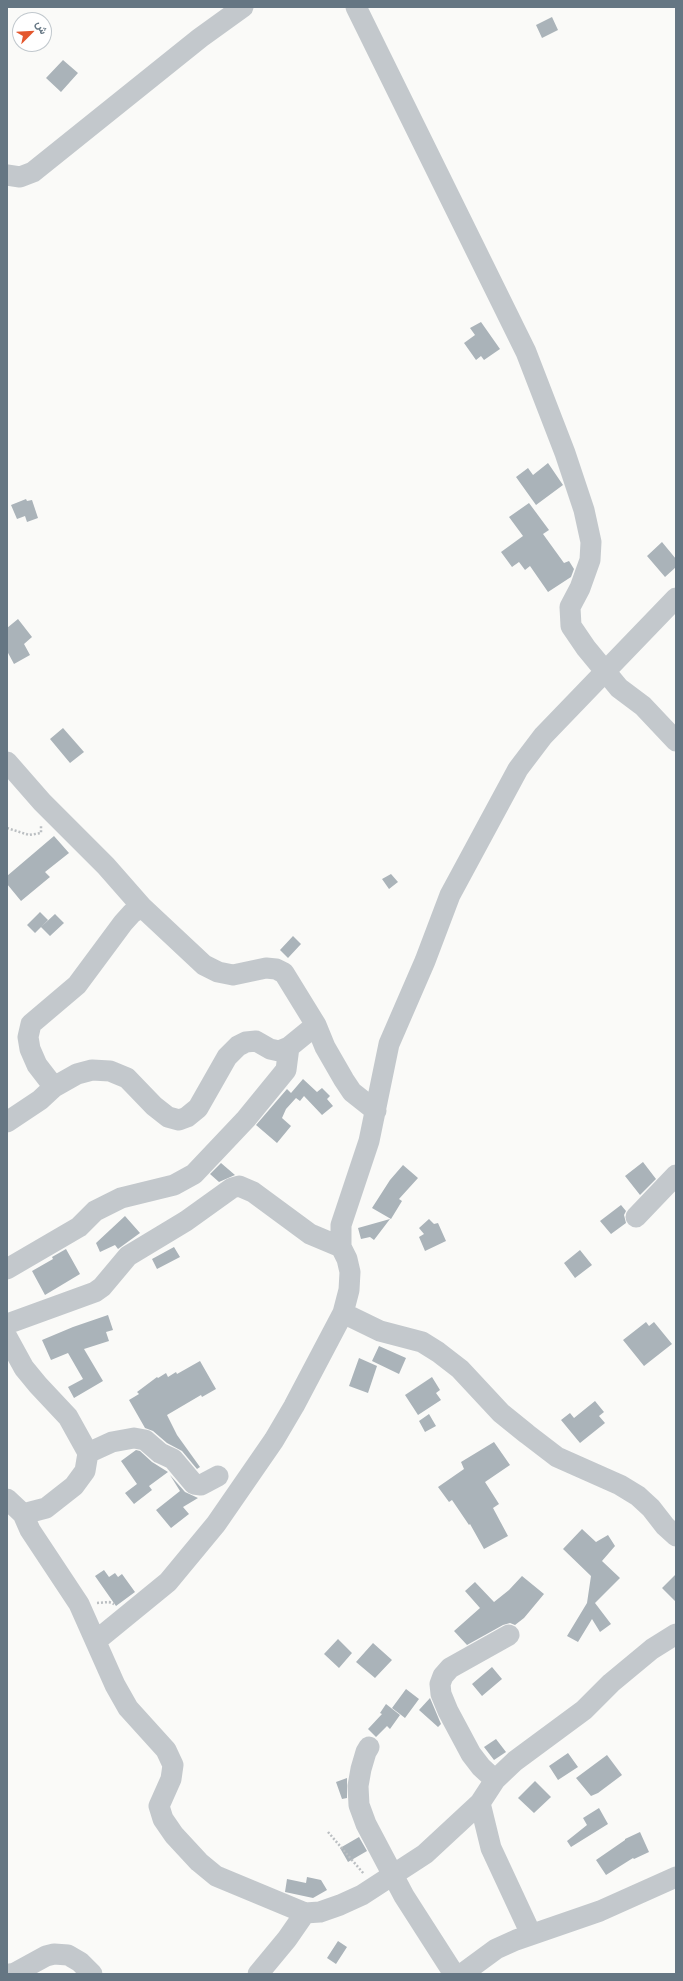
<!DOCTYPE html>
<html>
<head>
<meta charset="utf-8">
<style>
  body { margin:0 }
  #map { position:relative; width:683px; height:1981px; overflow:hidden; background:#fafaf8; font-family:"IBM Plex Sans",Vazirmatn,sans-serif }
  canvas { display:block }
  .frame { position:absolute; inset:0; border:8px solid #657683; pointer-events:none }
  .north { position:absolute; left:12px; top:12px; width:40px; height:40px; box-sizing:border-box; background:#fff; border:1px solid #c1c8cd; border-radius:50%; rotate:66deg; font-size:11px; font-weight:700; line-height:16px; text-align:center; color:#657683 }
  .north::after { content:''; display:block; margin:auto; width:14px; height:18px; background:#e4572e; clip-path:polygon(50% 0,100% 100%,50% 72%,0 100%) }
</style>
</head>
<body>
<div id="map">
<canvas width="683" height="1981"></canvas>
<div class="frame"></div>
<div class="north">ش</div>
</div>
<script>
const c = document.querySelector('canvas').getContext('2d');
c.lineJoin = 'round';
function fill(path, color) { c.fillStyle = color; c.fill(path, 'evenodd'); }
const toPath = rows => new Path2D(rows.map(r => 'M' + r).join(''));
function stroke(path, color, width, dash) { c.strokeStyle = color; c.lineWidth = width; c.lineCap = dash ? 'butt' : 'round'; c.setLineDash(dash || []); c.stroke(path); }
fill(toPath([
  [552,17,558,30,542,38,536,25],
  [63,60,78,73,61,92,46,78],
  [481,322,500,349,484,360,481,356,476,360,464,343,475,335,470,328],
  [548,463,563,485,536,505,516,477,528,468,533,475],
  [26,499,27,501,32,500,38,518,27,522,25,516,17,519,11,505],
  [529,503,549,530,543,534,564,563,569,561,574,569,571,577,548,592,530,566,525,570,519,562,512,567,501,552,523,536,509,517],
  [662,542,676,559,676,567,665,577,647,556],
  [18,619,32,637,24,644,30,655,14,664,7,651,7,628],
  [63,728,84,752,70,763,50,739],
  [54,836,69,853,45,872,50,877,21,901,7,884,7,876],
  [391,874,398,882,389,889,382,879],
  [40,912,48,920,35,933,27,925],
  [55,914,64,923,50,936,41,927],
  [293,936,301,944,288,958,280,950],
  [303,1079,317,1092,322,1088,330,1096,327,1099,333,1106,322,1115,304,1096,300,1101,296,1098,286,1109,282,1118,291,1126,277,1143,256,1125,287,1089,291,1093],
  [643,1162,656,1179,640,1195,625,1176],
  [221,1163,235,1175,219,1182,210,1174],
  [403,1165,418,1178,399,1199,402,1201,391,1219,372,1208,390,1180],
  [621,1205,626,1211,624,1215,626,1223,611,1234,600,1221],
  [125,1216,140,1233,118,1249,115,1245,100,1252,96,1243],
  [390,1219,374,1240,370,1237,361,1239,358,1228],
  [429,1219,434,1224,438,1223,446,1241,425,1251,419,1237,424,1234,419,1228],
  [174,1247,180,1257,157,1269,152,1259],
  [66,1249,80,1274,45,1295,32,1271,53,1259,52,1257],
  [580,1250,592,1265,575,1278,564,1263],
  [108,1315,113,1330,106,1332,109,1341,84,1349,103,1381,74,1398,68,1387,83,1379,68,1353,51,1360,42,1340,73,1327],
  [646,1322,649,1326,654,1322,672,1344,644,1366,623,1340],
  [379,1346,406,1358,399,1374,372,1361],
  [359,1358,377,1366,368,1393,349,1386],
  [200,1361,216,1389,202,1397,201,1395,167,1415,177,1435,200,1467,197,1469,182,1451,167,1443,153,1431,145,1428,129,1400,139,1394,137,1392,157,1377,158,1378,166,1373,168,1377,176,1372,177,1374],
  [432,1377,440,1390,436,1393,441,1400,418,1415,405,1395],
  [595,1401,604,1412,599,1416,605,1423,580,1443,561,1420,570,1413,574,1418],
  [429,1414,436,1426,425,1432,419,1421],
  [494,1442,510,1465,485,1482,499,1504,493,1508,508,1536,484,1549,470,1524,469,1525,452,1500,449,1502,438,1487,464,1469,461,1462],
  [136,1450,140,1451,152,1462,168,1472,149,1486,152,1490,134,1504,125,1493,137,1484,121,1461],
  [170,1475,185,1492,198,1498,183,1507,189,1514,171,1528,156,1510,180,1491],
  [582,1529,596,1542,608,1535,615,1546,602,1561,620,1578,595,1603,611,1624,600,1632,592,1619,578,1642,567,1636,587,1603,591,1576,563,1549],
  [104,1570,109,1577,115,1573,118,1577,122,1574,135,1592,116,1606,95,1576],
  [676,1574,676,1602,662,1588],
  [522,1576,544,1594,524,1618,515,1625,510,1623,503,1625,467,1645,454,1631,480,1608,465,1591,475,1582,494,1602,509,1590],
  [338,1639,352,1653,339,1668,324,1654],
  [373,1643,392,1660,375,1678,356,1662],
  [492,1667,502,1679,482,1696,472,1684],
  [406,1689,419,1699,405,1718,392,1708],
  [430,1698,441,1724,438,1727,419,1710],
  [386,1704,400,1715,390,1729,387,1726,376,1737,368,1729,382,1714,380,1713],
  [496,1739,506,1752,494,1760,484,1747],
  [568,1753,578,1767,558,1780,549,1766],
  [607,1755,622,1775,598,1793,591,1796,576,1778],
  [347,1778,347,1798,342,1799,336,1782],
  [535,1781,551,1797,534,1813,518,1798],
  [599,1808,608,1824,571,1847,567,1841,587,1825,583,1818],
  [640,1832,649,1852,634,1859,633,1858,606,1875,596,1860,625,1840,625,1839],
  [359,1837,367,1851,348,1862,340,1848],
  [307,1877,321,1880,327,1890,313,1898,285,1892,287,1879,306,1883],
  [338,1941,347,1947,336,1964,327,1958]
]), '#aab3b9');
stroke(toPath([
  [7,828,29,835,41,833,41,825],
  [97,1603,109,1602,114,1604],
  [328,1832,364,1874]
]), '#bbbfc2', 2.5, [2, 2]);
stroke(toPath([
  [356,7,526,352,565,453,584,510,591,542,590,560,580,588,570,607,571,626,586,648,619,688,643,706,676,741],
  [7,175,20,177,33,172,200,38,243,7],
  [7,762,42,802,106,866,142,907,204,965,218,972,233,975,266,968,276,969,284,973,316,1025,325,1047,344,1080,352,1092,376,1111],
  [54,1087,37,1065,30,1049,28,1037,31,1024,77,985,123,923,132,913,142,907],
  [7,1122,40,1100,54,1087,77,1074,92,1070,110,1071,127,1078,154,1106,168,1117,179,1120,187,1117,198,1108,227,1057,238,1046,246,1042,256,1041,270,1049,279,1051,289,1047,316,1025],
  [636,1217,676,1175],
  [7,1269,79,1227,95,1211,121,1198,174,1185,194,1174,246,1119,286,1070,289,1047],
  [343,1313,349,1290,350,1272,347,1259,341,1247,341,1225,369,1141,389,1044,425,961,450,895,518,769,543,736,676,598],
  [7,1324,95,1292,102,1287,128,1256,186,1221,232,1188,239,1186,253,1192,310,1234,341,1247],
  [7,1337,24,1368,38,1385,68,1417,88,1453,85,1471,74,1486,46,1508,23,1514],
  [88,1453,112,1442,134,1438,145,1440,160,1453,173,1459,194,1484,201,1485,218,1476],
  [7,1499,23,1514,30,1530,79,1604,115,1685,128,1708,166,1750,173,1765,171,1779,159,1806,163,1819,174,1835,199,1862,216,1876,305,1913,320,1912,340,1905,362,1895,425,1854,480,1803,495,1780,515,1761,584,1710,611,1683,652,1649,676,1634],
  [97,1640,168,1582,216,1524,274,1440,294,1406,343,1313,380,1331,422,1342,438,1352,460,1369,501,1413,527,1434,557,1457,620,1485,638,1496,651,1508,665,1526,676,1536],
  [369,1747,366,1752,361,1769,358,1786,359,1805,366,1824,404,1896,454,1974],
  [495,1780,481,1767,471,1754,448,1711,441,1694,440,1684,443,1676,450,1668,509,1635],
  [480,1803,491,1848,531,1934],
  [9,1974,15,1973,46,1956,54,1954,68,1955,80,1962,92,1974],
  [258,1974,287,1939,305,1913],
  [462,1974,496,1949,516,1940,600,1911,676,1877]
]), '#c3c8cc', 21);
</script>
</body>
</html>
